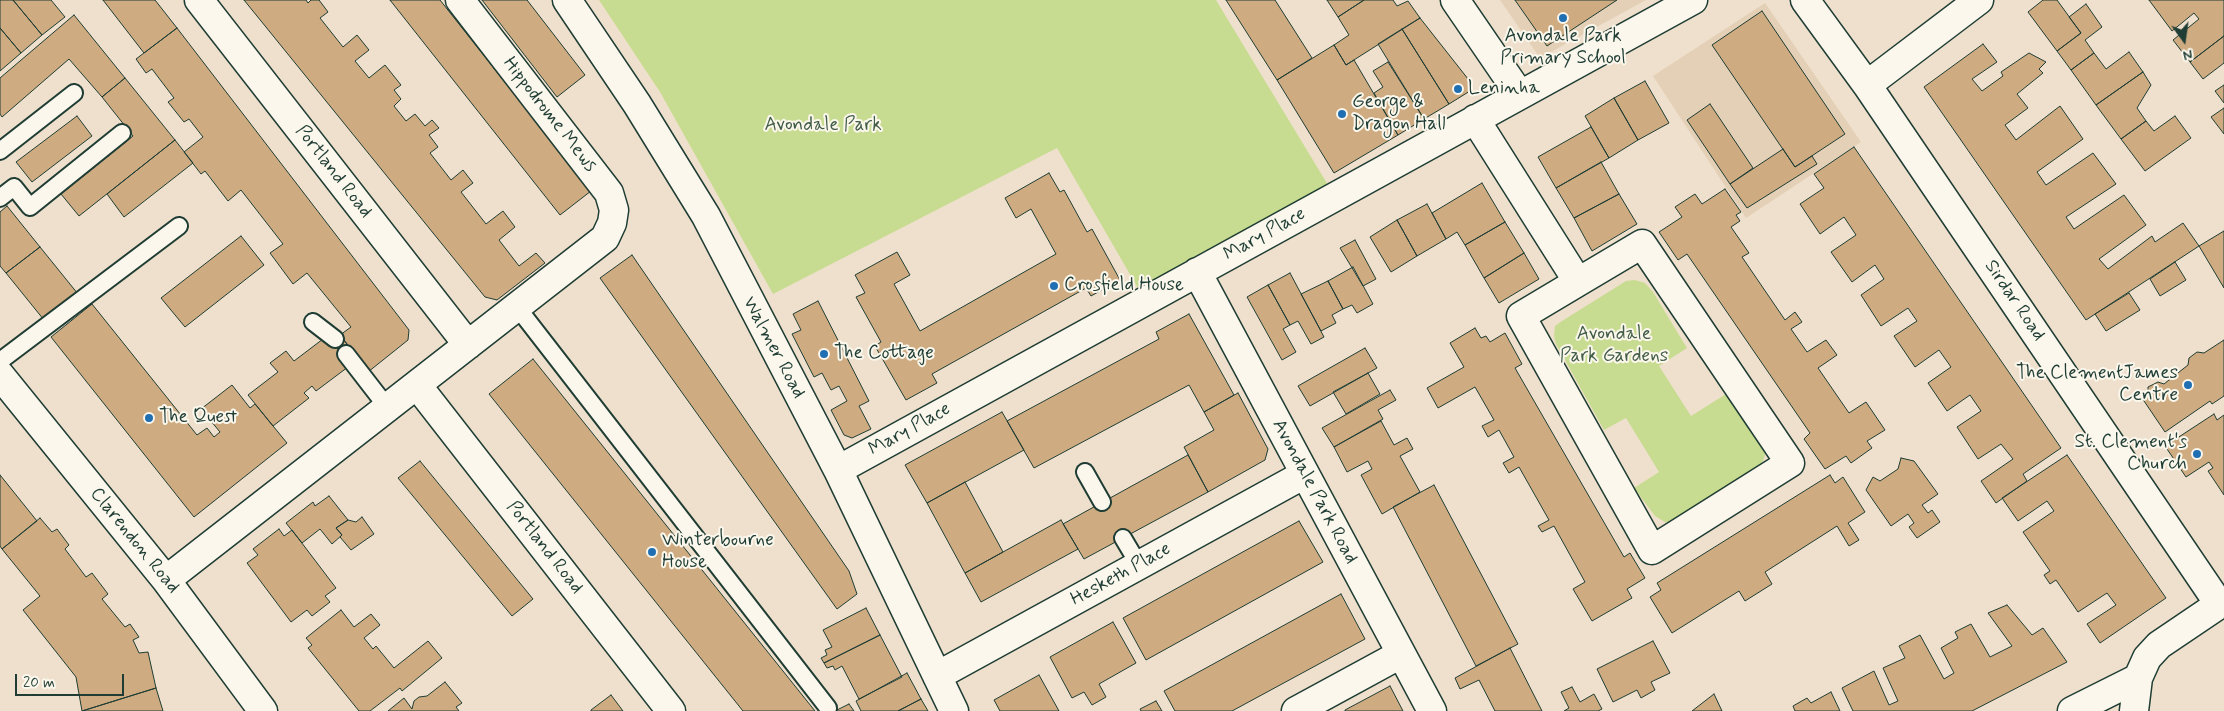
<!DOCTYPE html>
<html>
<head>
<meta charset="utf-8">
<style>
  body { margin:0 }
  #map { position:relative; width:2224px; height:711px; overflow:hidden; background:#eee0cc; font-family:Mynerve,sans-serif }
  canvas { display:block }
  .north { position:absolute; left:2159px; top:15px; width:50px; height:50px; -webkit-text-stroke:4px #fbf7ec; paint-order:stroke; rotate:166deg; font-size:14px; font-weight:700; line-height:20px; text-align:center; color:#1f3d34 }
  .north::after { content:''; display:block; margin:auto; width:18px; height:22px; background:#1f3d34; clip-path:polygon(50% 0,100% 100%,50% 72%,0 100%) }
  .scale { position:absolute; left:15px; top:674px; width:109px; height:22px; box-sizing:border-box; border:2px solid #1f3d34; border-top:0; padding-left:6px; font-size:15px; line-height:18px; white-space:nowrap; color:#1f3d34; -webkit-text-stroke:4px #fbf7ec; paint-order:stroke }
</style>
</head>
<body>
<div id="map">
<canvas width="2224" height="711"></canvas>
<div class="north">N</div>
<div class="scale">20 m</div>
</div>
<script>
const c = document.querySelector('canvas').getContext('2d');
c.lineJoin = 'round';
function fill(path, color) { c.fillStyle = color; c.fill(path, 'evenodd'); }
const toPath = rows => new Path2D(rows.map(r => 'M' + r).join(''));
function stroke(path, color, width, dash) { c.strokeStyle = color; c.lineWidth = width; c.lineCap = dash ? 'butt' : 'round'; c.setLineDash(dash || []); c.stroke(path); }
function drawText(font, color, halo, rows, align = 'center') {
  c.font = font + ' Mynerve,sans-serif'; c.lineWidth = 4; c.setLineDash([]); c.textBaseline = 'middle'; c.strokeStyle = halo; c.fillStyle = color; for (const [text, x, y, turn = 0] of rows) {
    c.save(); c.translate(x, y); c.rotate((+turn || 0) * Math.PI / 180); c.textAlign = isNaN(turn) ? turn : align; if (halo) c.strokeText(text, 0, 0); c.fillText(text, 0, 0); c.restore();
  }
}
fill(toPath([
  [1500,0,1646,0,1540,58],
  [1765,3,1861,142,1746,218,1653,76]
]), '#e4d0b6');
fill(toPath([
  [599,0,1216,0,1328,185,1139,290,1057,148,773,294,660,92],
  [1635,280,1645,283,1653,292,1687,348,1659,366,1691,416,1726,394,1764,449,1765,455,1760,469,1676,523,1665,522,1655,516,1634,488,1659,472,1626,418,1604,430,1556,344,1554,336,1555,326,1562,321,1626,281]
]), '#c8dc91');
const building = toPath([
  [0,0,13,0,42,35,21,53,0,28,0,0],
  [13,0,51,0,65,17,42,35,13,0],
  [103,0,155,0,177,28,144,53,103,0],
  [244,0,306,0,308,3,311,0,319,0,328,12,320,18,343,47,357,35,369,50,355,61,369,78,385,65,401,85,394,90,401,99,394,106,406,121,415,114,425,126,432,120,439,128,429,135,438,147,430,153,451,180,463,170,473,183,461,192,486,224,503,211,515,227,499,240,519,266,536,253,545,263,497,300,485,297,244,0],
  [390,0,440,0,591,191,560,215,390,0],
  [482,0,527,0,585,75,557,97,482,0],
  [1226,0,1275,0,1312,58,1277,80,1226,0],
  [1327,0,1364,0,1338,17,1327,0],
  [1364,0,1393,0,1397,6,1408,1,1420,18,1346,65,1334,45,1349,35,1338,17,1364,0],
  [1515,0,1617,0,1547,46,1515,0],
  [2043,0,2057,0,2081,33,2057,51,2028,12,2043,0],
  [2149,0,2224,0,2224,36,2190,62,2173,40,2199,19,2194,13,2172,31,2149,0],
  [2086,4,2102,27,2085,40,2094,53,2071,70,2057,51,2081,33,2069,17,2086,4],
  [1762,11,1845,134,1795,167,1712,45,1762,11],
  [74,15,125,78,102,97,69,59,2,117,0,114,0,78,74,15],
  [1420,18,1472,84,1470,91,1449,104,1402,29,1420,18],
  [0,28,21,53,0,71,0,28],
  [177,28,409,330,408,340,368,372,340,335,351,327,307,273,293,284,270,253,283,244,241,190,228,201,205,171,201,174,184,152,203,137,189,119,184,122,168,102,174,98,152,69,146,73,136,59,177,28],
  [1402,29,1449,104,1424,119,1378,44,1402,29],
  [2224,36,2224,63,2203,79,2190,62,2224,36],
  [1983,44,1997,62,1972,79,1982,91,2003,76,2001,72,2029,53,2046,62,2039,69,2043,73,2017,94,2028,108,2005,125,2016,140,2060,106,2083,139,2037,172,2046,185,2093,153,2116,184,2066,217,2074,229,2124,195,2146,225,2099,259,2108,269,2152,236,2155,242,2183,223,2199,246,2086,320,1924,87,1983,44],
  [1334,45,1346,65,1354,60,1398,135,1334,173,1277,80,1334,45],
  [2129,52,2143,72,2096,105,2071,70,2094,53,2106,69,2129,52],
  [1388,62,1424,119,1398,135,1374,93,1383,87,1373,71,1388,62],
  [2143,72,2151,85,2137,108,2146,121,2121,139,2096,105,2143,72],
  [125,78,175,140,79,216,61,194,133,136,102,97,125,78],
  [1645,81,1669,123,1638,140,1614,98,1645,81],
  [2224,85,2224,103,2215,91,2224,85],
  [1614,98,1638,140,1609,158,1585,116,1614,98],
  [1710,104,1753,168,1730,184,1687,120,1710,104],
  [2224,108,2224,134,2211,117,2224,108],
  [77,116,92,136,32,182,16,162,77,116],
  [2175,116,2191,138,2145,171,2121,139,2146,121,2154,131,2175,116],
  [1591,127,1609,158,1556,188,1538,157,1591,127],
  [175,140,193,163,124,217,107,194,175,140],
  [1854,147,2061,448,2023,474,2027,481,1996,503,1981,481,2013,459,2001,444,1978,459,1957,427,1981,411,1970,395,1947,411,1928,383,1951,367,1939,350,1915,367,1894,336,1917,321,1908,308,1881,326,1861,295,1884,279,1875,265,1852,282,1831,252,1856,235,1844,217,1820,234,1800,204,1824,188,1814,174,1854,147],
  [1783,149,1795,167,1812,156,1817,164,1747,208,1730,184,1783,149],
  [1601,162,1619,194,1574,218,1556,188,1601,162],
  [1049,173,1060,192,1064,190,1087,232,1092,229,1120,280,1091,296,1086,288,932,374,937,383,906,400,875,346,881,342,856,297,865,293,855,275,897,252,910,275,894,284,920,331,1056,254,1031,209,1016,218,1005,198,1049,173],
  [1482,183,1505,222,1465,245,1457,232,1446,239,1432,213,1482,183],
  [1725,189,1741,212,1736,215,1740,221,1731,227,1749,253,1742,257,1785,320,1795,312,1802,322,1791,329,1807,352,1826,340,1837,355,1818,368,1849,413,1866,402,1885,430,1867,441,1872,448,1851,463,1846,456,1825,469,1804,439,1810,433,1687,254,1678,260,1659,232,1682,217,1675,207,1695,194,1702,204,1725,189],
  [1619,194,1637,224,1592,251,1574,218,1619,194],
  [1427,204,1446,239,1417,256,1397,220,1427,204],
  [7,206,40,247,6,273,0,266,0,212,7,206],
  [1397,220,1417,256,1391,272,1370,237,1397,220],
  [1505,222,1524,253,1484,278,1465,245,1505,222],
  [2224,231,2224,288,2199,246,2224,231],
  [241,236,264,265,185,327,161,298,241,236],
  [1355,240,1376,279,1363,286,1340,248,1355,240],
  [40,247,78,294,44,320,6,273,40,247],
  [1524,253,1539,279,1499,303,1484,278,1524,253],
  [632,255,849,571,857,594,837,609,600,278,632,255],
  [2175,262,2186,280,2160,296,2150,279,2175,262],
  [1353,267,1373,304,1357,313,1352,305,1343,309,1328,281,1353,267],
  [1290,273,1324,337,1311,344,1298,321,1290,325,1268,285,1290,273],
  [1328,281,1343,309,1332,315,1336,323,1321,331,1301,294,1328,281],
  [1268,285,1290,325,1283,329,1296,352,1282,360,1247,297,1268,285],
  [2129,293,2140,310,2106,331,2095,314,2129,293],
  [818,301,869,401,859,406,871,429,852,438,844,435,831,410,847,401,839,386,831,390,822,373,814,377,792,334,801,330,793,314,818,301],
  [92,304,197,435,207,428,214,437,220,432,201,409,232,385,250,408,255,404,287,443,194,517,51,337,92,304],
  [1189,314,1234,395,1204,412,1189,385,1034,468,1007,421,1159,339,1156,332,1189,314],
  [1475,328,1481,338,1486,336,1490,342,1505,333,1522,364,1515,368,1624,557,1630,553,1645,578,1627,589,1632,598,1592,621,1573,589,1585,582,1554,526,1542,532,1538,526,1549,520,1519,467,1509,473,1503,463,1514,457,1499,430,1488,437,1482,426,1494,420,1475,387,1438,408,1427,388,1464,367,1450,343,1475,328],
  [340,335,352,350,348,367,316,391,312,386,304,393,309,398,273,426,248,395,278,372,270,363,286,351,294,361,323,339,328,345,340,335],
  [2224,340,2224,396,2212,404,2210,401,2165,432,2142,398,2148,394,2148,387,2158,382,2164,384,2188,365,2189,358,2197,352,2204,353,2224,340],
  [1365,348,1377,368,1310,406,1298,386,1365,348],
  [533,359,815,711,743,711,489,394,533,359],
  [1368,373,1380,394,1346,414,1333,392,1368,373],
  [1390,390,1396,400,1378,410,1383,419,1334,447,1322,428,1390,390],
  [1238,393,1268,449,1265,460,1208,492,1184,447,1214,430,1204,412,1238,393],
  [1002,412,1024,450,927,503,905,465,1002,412],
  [2214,414,2217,420,2224,415,2224,495,2208,471,2213,468,2209,462,2186,477,2165,446,2214,414],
  [1381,421,1394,445,1407,438,1413,449,1400,456,1420,492,1382,514,1361,475,1372,469,1368,461,1347,472,1334,447,1381,421],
  [1188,455,1208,492,1084,559,1063,524,1188,455],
  [2067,455,2166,598,2100,643,2087,624,2116,605,2107,593,2078,612,2056,580,2050,584,2044,575,2050,571,2023,532,2054,511,2047,501,2018,521,2002,498,2067,455],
  [1901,458,1914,461,1938,494,1922,505,1928,513,1932,510,1940,522,1917,538,1909,527,1914,523,1908,514,1891,526,1866,490,1873,477,1880,481,1898,469,1901,458],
  [420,461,533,599,512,616,398,478,420,461],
  [0,475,37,521,2,549,0,546,0,475],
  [1830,475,1835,483,1843,477,1865,512,1848,523,1859,540,1849,546,1837,526,1765,572,1772,584,1745,601,1739,591,1672,633,1650,597,1661,590,1657,583,1830,475],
  [965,482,1003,552,965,573,927,503,965,482],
  [1434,485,1518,644,1476,666,1393,507,1434,485],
  [329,496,348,520,336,528,342,535,332,544,320,529,302,543,286,523,313,502,315,506,329,496],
  [362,517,374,534,351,550,340,537,342,535,336,528,348,520,356,522,362,517],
  [40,518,52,532,57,529,69,545,65,549,86,577,92,573,108,594,102,599,125,627,130,624,139,637,133,640,139,653,148,652,156,688,82,711,76,677,23,610,40,596,2,549,40,518],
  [1061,520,1078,549,981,602,965,573,1061,520],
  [1299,521,1323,562,1146,660,1123,618,1299,521],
  [279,529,284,536,292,530,336,588,325,596,330,602,312,616,307,610,291,622,247,563,258,555,253,549,279,529],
  [1341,594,1365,639,1232,711,1175,711,1164,691,1341,594],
  [2007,605,2032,635,2043,628,2067,662,1972,711,1853,711,1842,688,1874,671,1889,705,1898,701,1883,668,1905,658,1899,646,1920,635,1944,679,1954,673,1941,648,1958,638,1955,632,1971,624,1990,657,2012,646,1988,613,2007,605],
  [866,608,880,635,824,663,821,658,827,655,825,650,832,647,823,630,866,608],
  [341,610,354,627,371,614,380,625,364,638,373,649,376,646,394,668,428,641,442,658,402,691,400,688,370,711,359,711,308,648,312,645,306,638,341,610],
  [1113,622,1136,663,1099,684,1106,697,1092,705,1084,692,1072,698,1050,657,1113,622],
  [880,635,902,677,859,699,842,666,835,670,833,666,827,668,824,663,880,635],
  [1653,641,1670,673,1651,682,1655,690,1641,698,1637,690,1613,702,1597,669,1653,641],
  [1510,648,1542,711,1495,711,1479,680,1460,689,1455,678,1510,648],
  [907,673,921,699,898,711,861,711,856,701,907,673],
  [1039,675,1059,711,1000,711,994,700,1039,675],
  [445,682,462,703,456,707,459,711,388,711,404,698,412,709,414,701,419,697,427,696,445,682],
  [1390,686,1403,711,1345,711,1345,710,1390,686],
  [1572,687,1580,702,1594,694,1602,709,1598,711,1564,711,1569,708,1561,692,1572,687],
  [156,688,163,711,82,711,156,688],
  [1831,692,1840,711,1795,711,1793,706,1807,698,1811,703,1831,692],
  [1714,694,1722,711,1692,711,1714,694],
  [611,695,623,711,591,711,591,710,611,695],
  [921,699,928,711,898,711,921,699],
  [1156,701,1162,711,1141,711,1140,709,1156,701],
  [849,704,854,711,835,711,849,704]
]);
fill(building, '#ceab81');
stroke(building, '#1f3d34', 1);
const service = toPath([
  [0,151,74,93],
  [0,198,14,187,30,207,122,133],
  [517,307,828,708],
  [313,322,335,339],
  [346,354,387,407],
  [0,361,179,226],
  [1085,472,1102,502],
  [1123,538,1139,565]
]);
const minor = toPath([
  [199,0,468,345],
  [567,0,637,104,706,216,838,470,954,711],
  [1455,0,1520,95],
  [1805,0,1867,85,2219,604],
  [1867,85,1979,0],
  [1475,119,1578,282,1642,244,1790,463,1652,550,1521,316,1578,282],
  [1197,272,1432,711],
  [0,375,166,580,263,711],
  [417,385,671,711],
  [838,470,1693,0],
  [166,580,605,238,612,223,614,210,609,193,460,0],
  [937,676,1305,474],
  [1296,711,1401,654],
  [2072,711,2138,678,2147,658,2159,645,2224,601],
  [2134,711,2138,678]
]);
stroke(service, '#1f3d34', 20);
stroke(minor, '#1f3d34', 31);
stroke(service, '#fbf7ec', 16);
stroke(minor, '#fbf7ec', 28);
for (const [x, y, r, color] of [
  [1563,18,5,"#1f6fb2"],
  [1458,89,5,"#1f6fb2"],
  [1342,114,5,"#1f6fb2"],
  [1054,286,5,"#1f6fb2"],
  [824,354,5,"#1f6fb2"],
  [2188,385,5,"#1f6fb2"],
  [149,418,5,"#1f6fb2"],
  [2197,454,5,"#1f6fb2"],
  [652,552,5,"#1f6fb2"]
]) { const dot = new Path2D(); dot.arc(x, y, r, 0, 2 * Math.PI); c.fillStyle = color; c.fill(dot); stroke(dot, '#fbf7ec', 2); }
drawText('19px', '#1f3d34', '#fbf7ec', [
  ["Avondale Park",1563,37,"center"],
  ["Primary School",1563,59,"center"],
  ["Leninha",1468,89],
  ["George &",1352,103],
  ["Dragon Hall",1352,125],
  ["Crosfield House",1064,286],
  ["The Cottage",834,354],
  ["The ClementJames",2178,374,"right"],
  ["Centre",2178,396,"right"],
  ["The Quest",159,418],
  ["St. Clement's",2187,443,"right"],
  ["Church",2187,465,"right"],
  ["Winterbourne",662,541],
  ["House",662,563]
], 'left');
drawText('19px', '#1f3d34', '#fbf7ec', [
  ["Hippodrome Mews",549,115,52],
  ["Portland Road",333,172,52],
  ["Mary Place",1265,235,-29],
  ["Sirdar Road",2014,301,56],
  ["Walmer Road",773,348,62],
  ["Mary Place",910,430,-29],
  ["Avondale Park Road",1314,492,62],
  ["Clarendon Road",134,541,51],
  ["Portland Road",544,548,52],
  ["Hesketh Place",1121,575,-29]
]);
drawText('19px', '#415d47', '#fbf7ec', [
  ["Avondale Park",823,126],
  ["Avondale",1614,335],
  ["Park Gardens",1614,357]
]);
</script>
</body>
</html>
